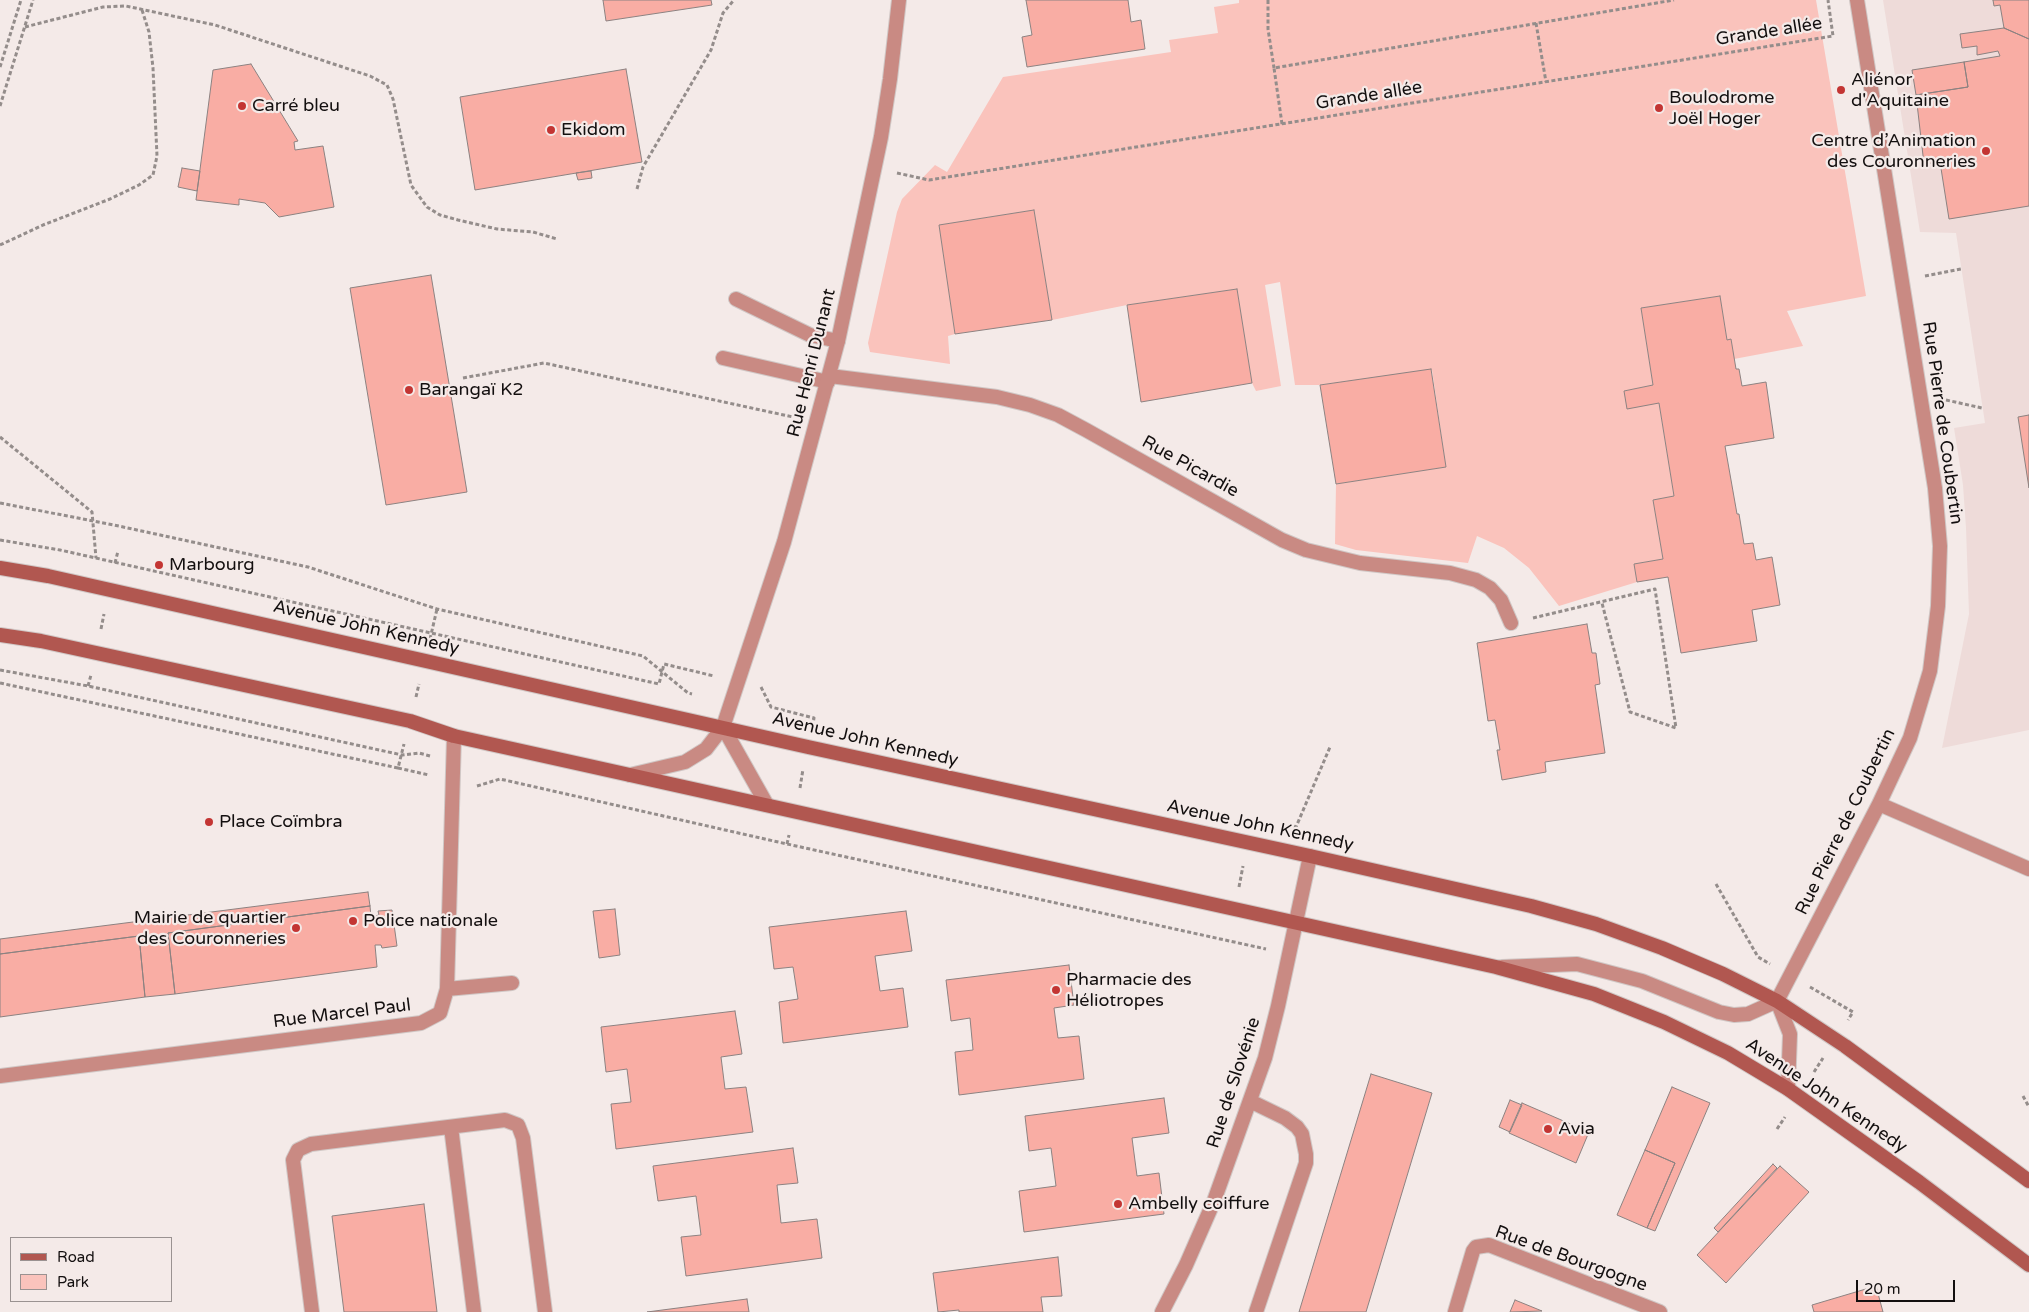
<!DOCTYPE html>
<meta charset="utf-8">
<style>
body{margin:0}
#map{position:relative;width:2029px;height:1312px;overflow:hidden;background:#f4eae8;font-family:"Varela Round",sans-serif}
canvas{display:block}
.legend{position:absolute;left:10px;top:1237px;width:162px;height:65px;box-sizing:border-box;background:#f4eae8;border:1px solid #9a9291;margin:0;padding:6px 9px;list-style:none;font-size:15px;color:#130f0f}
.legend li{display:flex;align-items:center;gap:10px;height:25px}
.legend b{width:25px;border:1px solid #9a9291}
.scale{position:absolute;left:1856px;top:1280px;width:99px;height:22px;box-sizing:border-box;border:2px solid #130f0f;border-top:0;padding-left:6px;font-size:15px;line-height:18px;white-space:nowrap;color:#130f0f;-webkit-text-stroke:4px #f4eae8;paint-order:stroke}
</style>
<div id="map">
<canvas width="2029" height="1312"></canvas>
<ul class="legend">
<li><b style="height:6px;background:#b15750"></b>Road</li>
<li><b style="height:14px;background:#fac3bc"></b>Park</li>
</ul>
<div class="scale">20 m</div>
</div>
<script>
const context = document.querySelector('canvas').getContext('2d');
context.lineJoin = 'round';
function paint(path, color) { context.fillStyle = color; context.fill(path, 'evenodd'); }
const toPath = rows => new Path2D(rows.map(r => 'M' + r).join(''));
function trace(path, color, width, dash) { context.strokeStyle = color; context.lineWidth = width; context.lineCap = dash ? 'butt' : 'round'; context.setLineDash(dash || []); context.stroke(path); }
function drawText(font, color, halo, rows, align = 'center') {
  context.font = font + ' "Varela Round",sans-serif'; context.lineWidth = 4.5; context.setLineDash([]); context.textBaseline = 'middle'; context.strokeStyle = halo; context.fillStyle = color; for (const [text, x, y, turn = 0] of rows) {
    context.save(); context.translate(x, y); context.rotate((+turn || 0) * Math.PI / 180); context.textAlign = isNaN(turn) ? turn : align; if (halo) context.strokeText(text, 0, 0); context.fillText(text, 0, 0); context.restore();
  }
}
paint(toPath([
 [1883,0,2029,0,2029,730,1942,748,1969,614,1966,528,1963,485,1954,428,1985,423,1956,233,1920,232]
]), '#eedbd9');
paint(toPath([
 [1239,0,1816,0,1866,296,1787,311,1803,346,1734,359,1731,339,1727,340,1720,296,1641,308,1653,385,1624,391,1659,403,1674,496,1653,500,1663,559,1634,564,1637,582,1559,606,1529,568,1504,548,1477,536,1468,563,1356,550,1335,544,1336,484,1446,467,1432,370,1320,385,1295,385,1280,282,1265,285,1281,386,1256,391,1252,383,1237,289,1127,305,1052,320,1034,210,939,225,955,334,948,336,950,364,870,352,868,343,897,212,902,199,935,165,947,172,1003,77,1171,52,1169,40,1218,33,1214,7,1239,3]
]), '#fac3bc');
const building = toPath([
 [603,0,711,0,712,5,606,21,603,0],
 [1026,0,1128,0,1131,22,1141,20,1145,49,1027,67,1022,37,1032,35,1026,0],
 [1993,0,2029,0,2029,39,2004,28,2000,5,1994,6,1993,0],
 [2004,28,2029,39,2029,206,1949,219,1940,162,1924,164,1916,95,1968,87,1964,62,2000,56,1998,51,1977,55,1977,46,1962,48,1960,34,2004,28],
 [1964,62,1968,87,1916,95,1912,70,1964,62],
 [251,64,298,141,294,142,295,150,323,146,334,207,279,217,265,203,239,199,239,205,196,200,213,70,251,64],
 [626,69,642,162,475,190,460,97,626,69],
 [182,168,200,171,197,191,178,187,182,168],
 [591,171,592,178,578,180,576,173,591,171],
 [1034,210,1052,320,955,334,939,225,1034,210],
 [431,275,467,492,386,505,350,288,431,275],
 [1237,289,1252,383,1141,402,1127,305,1237,289],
 [1720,296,1727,340,1731,339,1736,369,1739,369,1742,386,1766,382,1774,438,1725,446,1737,514,1739,514,1744,544,1753,543,1756,560,1772,557,1780,605,1752,610,1757,641,1681,653,1668,577,1637,582,1634,564,1663,559,1653,500,1674,496,1659,403,1627,409,1624,391,1653,385,1641,308,1720,296],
 [1431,369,1446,467,1336,484,1320,385,1431,369],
 [2029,415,2029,488,2018,417,2029,415],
 [1587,624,1592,653,1596,653,1600,684,1595,685,1605,753,1545,762,1546,772,1502,780,1497,750,1500,750,1495,720,1488,721,1477,643,1587,624],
 [368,892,370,906,168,933,175,994,145,997,139,936,0,954,0,939,368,892],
 [370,906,371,917,379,915,378,911,392,910,397,946,382,948,381,945,375,945,377,967,175,994,168,933,370,906],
 [615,909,620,955,599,958,593,911,615,909],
 [906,911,912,951,875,956,880,991,903,988,908,1027,783,1043,779,1002,798,999,793,967,774,969,769,927,906,911],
 [139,936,145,997,0,1017,0,954,139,936],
 [1069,965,1074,1005,1054,1008,1058,1038,1079,1036,1084,1079,959,1095,955,1052,973,1050,970,1018,951,1021,946,980,1069,965],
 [735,1011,742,1054,721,1057,725,1089,746,1087,753,1132,616,1149,611,1104,631,1102,627,1069,606,1072,601,1027,735,1011],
 [1371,1074,1432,1093,1366,1312,1299,1312,1371,1074],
 [1672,1087,1710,1103,1655,1231,1647,1228,1675,1163,1645,1150,1672,1087],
 [1164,1098,1169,1133,1132,1138,1137,1176,1159,1173,1164,1214,1024,1232,1019,1191,1056,1186,1051,1148,1029,1151,1025,1116,1164,1098],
 [1510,1100,1522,1105,1510,1132,1499,1127,1510,1100],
 [1522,1103,1589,1132,1576,1163,1509,1133,1522,1103],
 [793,1148,798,1183,777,1185,781,1223,817,1219,822,1258,686,1276,681,1237,701,1235,696,1196,658,1201,653,1166,793,1148],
 [1645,1150,1675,1163,1647,1228,1617,1215,1645,1150],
 [1773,1164,1777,1168,1718,1232,1714,1228,1773,1164],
 [1780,1166,1809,1192,1726,1283,1697,1255,1780,1166],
 [424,1204,437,1312,344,1312,332,1216,424,1204],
 [1058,1257,1062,1296,1041,1297,1043,1312,959,1312,959,1310,938,1312,933,1273,1058,1257],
 [1876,1286,1883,1312,1814,1312,1812,1305,1876,1286],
 [747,1299,749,1312,647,1312,747,1299],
 [1515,1300,1542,1311,1510,1312,1515,1300]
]);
paint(building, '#f9ada4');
trace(building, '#8c8281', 1);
const service = toPath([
 [736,299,810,335,838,341],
 [723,358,828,382],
 [451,1127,474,1312],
 [312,1312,293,1160,298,1150,311,1144,505,1120,518,1125,523,1138,545,1312]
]);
const minor = toPath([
 [830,376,997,397,1030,405,1058,415,1086,430,1282,540,1306,550,1360,563,1450,573,1476,580,1490,588,1501,600,1511,623],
 [723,727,767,805],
 [630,775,685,762,706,749,723,727,784,542,838,341,881,137,890,79,899,0],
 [1879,804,2029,869],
 [1502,967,1577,964,1642,981,1719,1012,1734,1015,1748,1014,1777,1001],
 [447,989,512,983],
 [0,1076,421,1023,440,1013,447,989,454,736],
 [1788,1089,1790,1034,1777,1001,1879,804,1910,738,1930,671,1938,606,1940,546,1935,488,1857,0],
 [1250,1101,1285,1118,1297,1127,1302,1134,1306,1154,1306,1163,1256,1312],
 [1162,1312,1186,1265,1214,1201,1265,1058,1278,1006,1310,856],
 [1455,1312,1473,1251,1476,1247,1489,1245,1660,1312]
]);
const secondary = toPath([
 [0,568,48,576,808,747,1310,856,1531,906,1596,924,1662,948,1723,974,1777,1001,1845,1046,2029,1181],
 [0,635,41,641,410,721,454,736,1496,967,1594,994,1664,1022,1728,1053,1788,1089,1919,1182,2029,1265]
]);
trace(service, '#d0c7c5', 16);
trace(minor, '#d0c7c5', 16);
trace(secondary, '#d0c7c5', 16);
trace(toPath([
 [1268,0,1268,29,1274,68],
 [1536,23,1546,82],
 [25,27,103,7,126,6,215,25,370,76,387,85,393,99,411,185,427,207,440,215,458,220,497,229,533,232,557,239],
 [0,67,21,0],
 [0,106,33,0],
 [1282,124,1274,68,1674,0],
 [897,173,929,180,1833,36,1828,0],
 [637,189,643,167,711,50,723,13,734,0],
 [0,245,43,225,110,199,139,185,153,175,157,156,153,68,149,32,142,10],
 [1925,276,1961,269],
 [463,378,544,363,793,417],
 [1946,400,1982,408],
 [0,437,92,512,96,558],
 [0,503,114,525,308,567,437,609,643,656,688,693,692,694],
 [0,540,60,550,659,684,664,664,714,676],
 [115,563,118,551],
 [1533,618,1655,589,1676,728,1630,712,1602,603],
 [101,629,104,614],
 [430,639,437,609],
 [0,670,88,686,402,755,419,753,430,756],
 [0,683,398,768,404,744],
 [88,686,91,675],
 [761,687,771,707,814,718,813,724],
 [416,697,419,684],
 [398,768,429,775],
 [477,786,500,779,787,844,1266,949],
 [800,788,803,769],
 [1294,826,1296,827,1330,747],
 [787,844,789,835],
 [1716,884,1758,957,1770,964],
 [1239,887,1243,866],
 [1810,987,1853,1012,1848,1020],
 [1814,1072,1823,1058],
 [2023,1096,2029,1107],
 [1777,1129,1785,1117]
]), '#948d8b', 3, [4, 2.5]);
trace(service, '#c98a83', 14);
trace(minor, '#c98a83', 14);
trace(secondary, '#b15750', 14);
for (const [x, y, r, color] of [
 [1841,90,5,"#c33533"],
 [242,106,5,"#c33533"],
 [1659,108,5,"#c33533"],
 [551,130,5,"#c33533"],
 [1986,151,5,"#c33533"],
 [409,390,5,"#c33533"],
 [159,565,5,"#c33533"],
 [209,822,5,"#c33533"],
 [353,921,5,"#c33533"],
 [296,928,5,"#c33533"],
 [1056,990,5,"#c33533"],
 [1548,1129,5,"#c33533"],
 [1118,1204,5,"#c33533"]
]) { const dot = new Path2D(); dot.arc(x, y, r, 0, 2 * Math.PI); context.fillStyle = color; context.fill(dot); trace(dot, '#f4eae8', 2); }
drawText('18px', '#130f0f', '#f4eae8', [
 ["Grande allée",1769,32,-9],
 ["Grande allée",1369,96,-9],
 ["Rue Henri Dunant",812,363,-76],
 ["Rue Pierre de Coubertin",1942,423,82],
 ["Rue Picardie",1190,467,29],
 ["Avenue John Kennedy",366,628,13],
 ["Avenue John Kennedy",865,740,13],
 ["Rue Pierre de Coubertin",1846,822,-64],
 ["Avenue John Kennedy",1260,826,12],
 ["Rue Marcel Paul",342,1014,-7],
 ["Rue de Slovénie",1234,1083,-72],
 ["Avenue John Kennedy",1826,1096,34],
 ["Rue de Bourgogne",1571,1259,20]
]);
drawText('18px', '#130f0f', '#f4eae8', [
 ["Aliénor",1851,80],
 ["d'Aquitaine",1851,101],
 ["Boulodrome",1669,98],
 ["Joël Hoger",1669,119],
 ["Carré bleu",252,106],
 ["Ekidom",561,130],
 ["Centre d’Animation",1976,141,"right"],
 ["des Couronneries",1976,162,"right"],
 ["Barangaï K2",419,390],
 ["Marbourg",169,565],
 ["Place Coïmbra",219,822],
 ["Mairie de quartier",286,918,"right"],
 ["des Couronneries",286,939,"right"],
 ["Police nationale",363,921],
 ["Pharmacie des",1066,980],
 ["Héliotropes",1066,1001],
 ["Avia",1558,1129],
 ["Ambelly coiffure",1128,1204]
], 'left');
</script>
